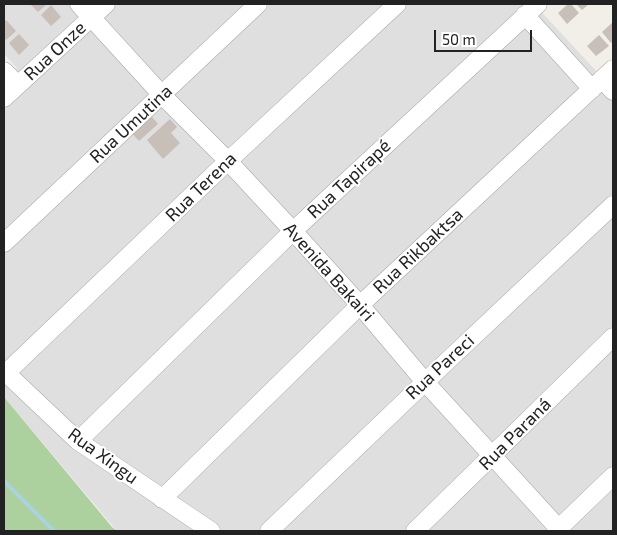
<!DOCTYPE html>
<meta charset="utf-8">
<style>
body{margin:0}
#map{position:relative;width:617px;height:535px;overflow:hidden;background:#f2efe9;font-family:"Exo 2",sans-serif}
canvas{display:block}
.frame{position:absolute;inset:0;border:5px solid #222;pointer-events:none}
.scale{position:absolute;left:434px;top:30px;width:98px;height:22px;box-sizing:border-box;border:2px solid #222;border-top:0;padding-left:6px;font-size:15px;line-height:18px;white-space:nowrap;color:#222;-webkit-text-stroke:4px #fff;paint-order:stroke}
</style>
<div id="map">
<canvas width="617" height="535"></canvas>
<div class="frame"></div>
<div class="scale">50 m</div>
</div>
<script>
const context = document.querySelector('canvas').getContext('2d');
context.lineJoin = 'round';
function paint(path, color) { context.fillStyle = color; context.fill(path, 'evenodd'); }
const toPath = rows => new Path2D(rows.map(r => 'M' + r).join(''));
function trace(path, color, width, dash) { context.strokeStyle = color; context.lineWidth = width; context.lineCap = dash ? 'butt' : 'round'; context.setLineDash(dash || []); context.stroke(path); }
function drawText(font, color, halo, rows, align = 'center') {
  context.font = font + ' "Exo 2",sans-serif'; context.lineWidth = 4; context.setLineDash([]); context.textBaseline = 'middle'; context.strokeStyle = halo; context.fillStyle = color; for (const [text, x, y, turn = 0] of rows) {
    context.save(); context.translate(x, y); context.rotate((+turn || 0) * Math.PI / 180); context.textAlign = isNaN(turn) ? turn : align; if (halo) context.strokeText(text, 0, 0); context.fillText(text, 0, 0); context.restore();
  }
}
paint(toPath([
 [4,4,70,4,78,11,86,4,534,4,613,89,613,531,117,531,4,397,4,81,17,68,4,54]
]), '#e0dfdf');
paint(toPath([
 [4,397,112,527,117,531,4,531]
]), '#add19e');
trace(toPath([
 [4,481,54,531]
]), '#aad3df', 4);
paint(toPath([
 [30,4,47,4,38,12],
 [568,4,571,4,579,13,567,24,558,13],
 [576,4,589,4,582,10],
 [51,5,61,17,51,26,41,15],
 [6,20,16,31,6,40,4,38,4,22],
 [613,22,613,41,611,43,602,32],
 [19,34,29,45,19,55,9,43],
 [599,35,609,46,596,56,587,46],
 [149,113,158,124,139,141,129,130],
 [170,119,177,127,171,133,180,143,163,159,147,140]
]), '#c7bfb8');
const minor = toPath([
 [79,4,162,95,228,161,293,231,360,305,425,382,561,531],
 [525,15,592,89],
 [4,71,18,85],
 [602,79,613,91],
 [4,98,106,4],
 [4,243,258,4],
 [4,371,78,441,211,531],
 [6,373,228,161,397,4],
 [78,441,293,231,538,4],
 [162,499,360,305,613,69],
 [269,531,425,382,613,205],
 [415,531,613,337],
 [556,531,613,476]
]);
trace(minor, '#a9a9a9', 19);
trace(minor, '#fff', 18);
drawText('18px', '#222', '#fff', [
 ["Rua Onze",55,51,-43],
 ["Rua Umutina",131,124,-43],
 ["Rua Tapirapé",349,179,-43],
 ["Rua Terena",201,187,-44],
 ["Rua Rikbaktsa",418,251,-43],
 ["Avenida Bakairi",329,272,48],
 ["Rua Pareci",440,367,-43],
 ["Rua Paraná",515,434,-45],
 ["Rua Xingu",103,456,36]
]);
</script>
